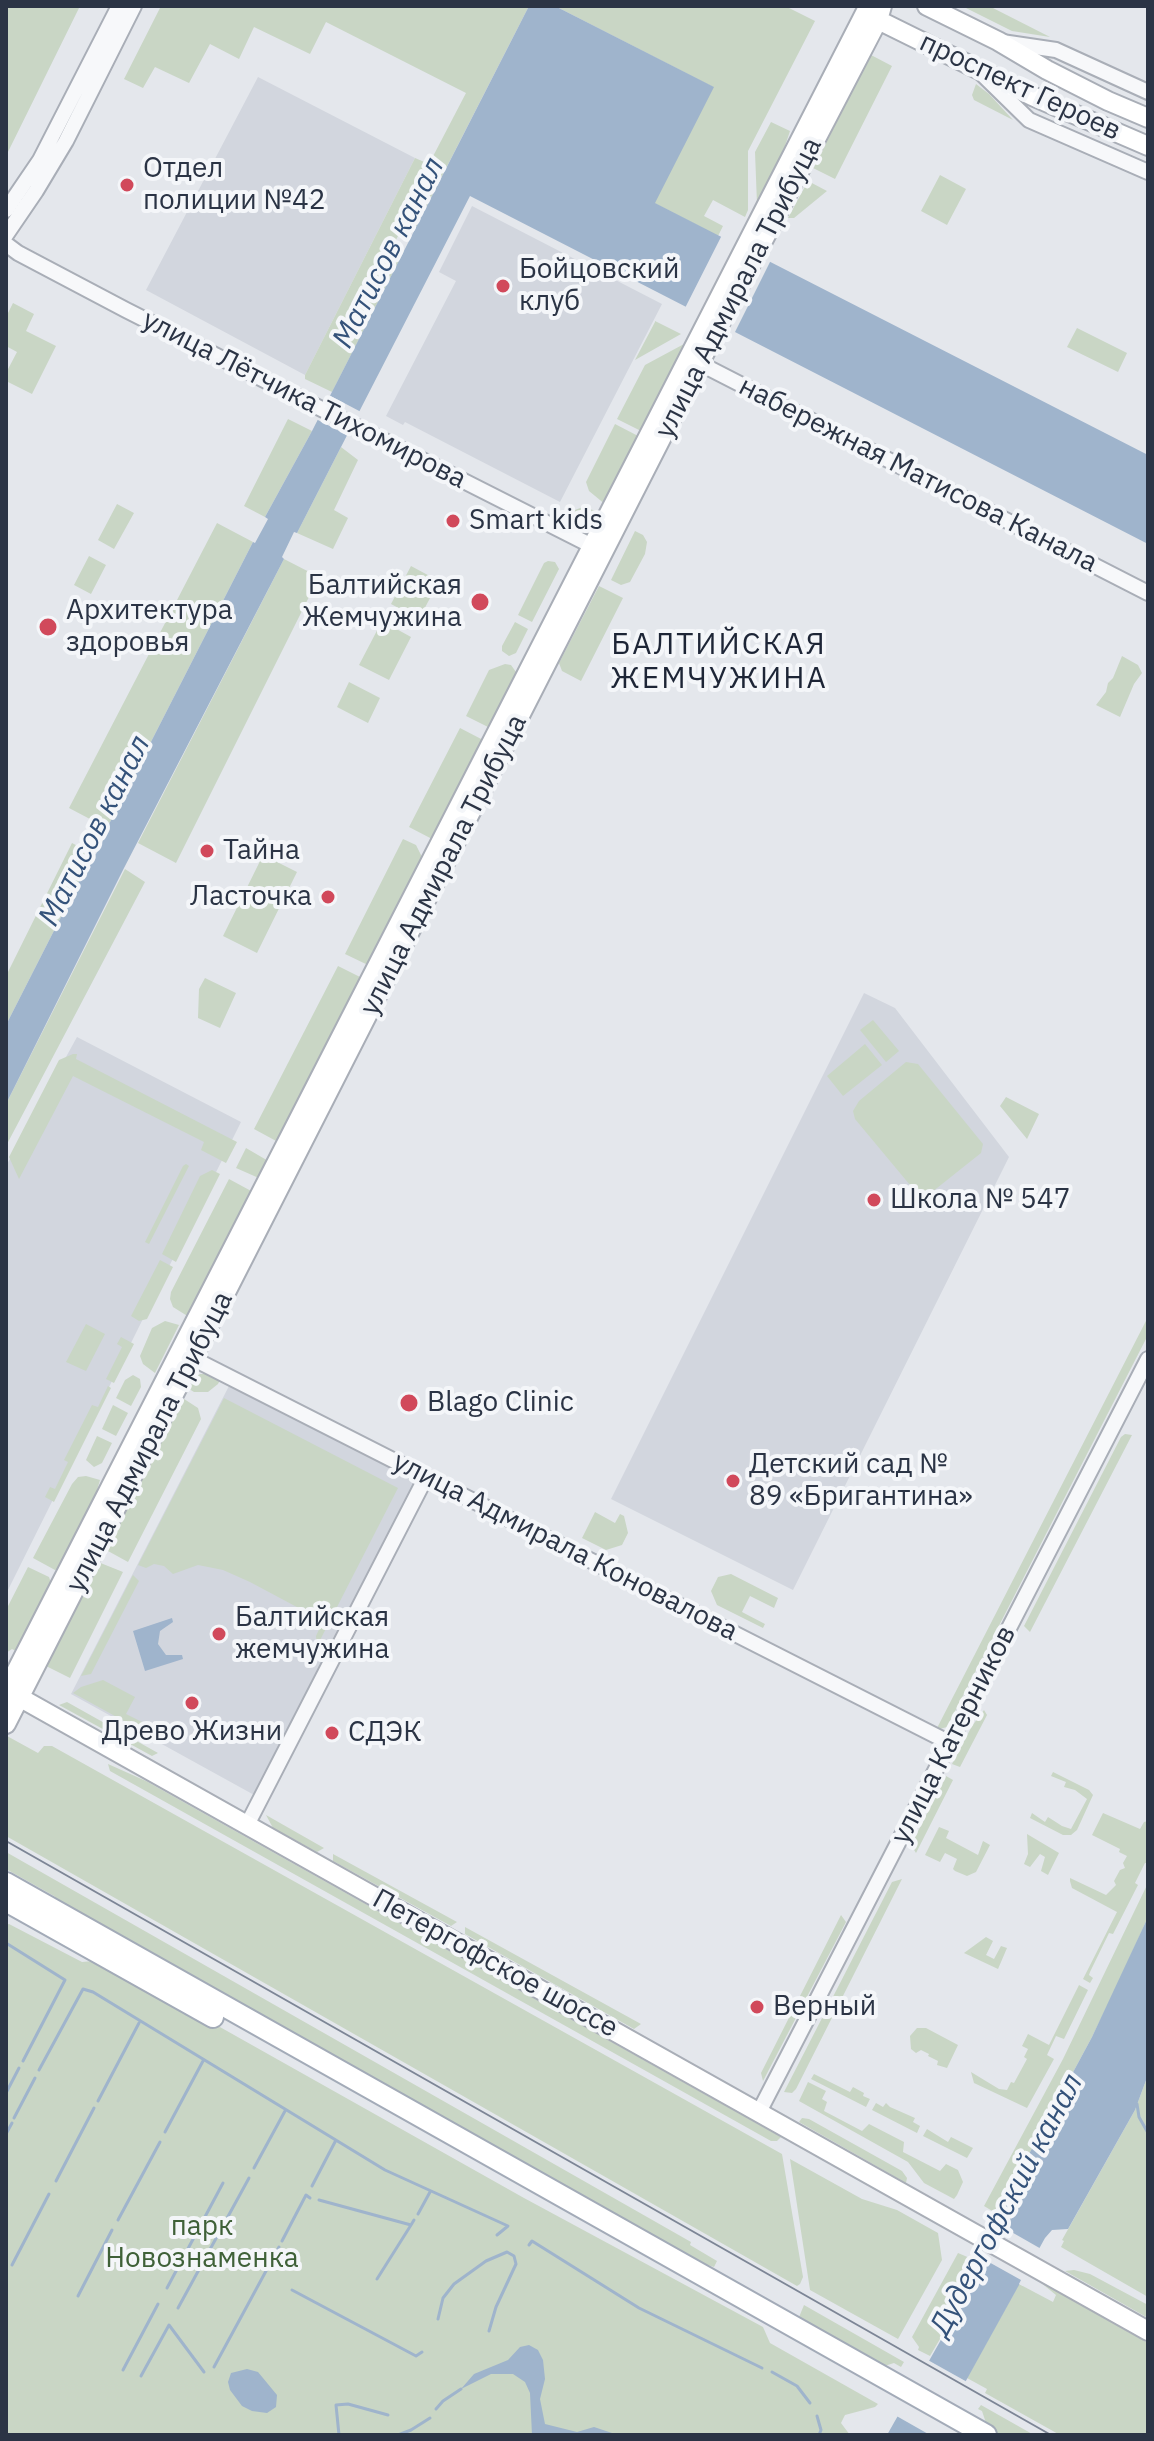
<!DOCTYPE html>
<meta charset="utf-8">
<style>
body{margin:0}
#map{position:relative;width:1154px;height:2441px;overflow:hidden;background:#e4e7ec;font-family:"IBM Plex Sans",sans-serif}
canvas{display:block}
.frame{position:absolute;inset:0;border:8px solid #2b3445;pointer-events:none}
</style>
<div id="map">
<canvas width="1154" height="2441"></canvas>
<div class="frame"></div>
</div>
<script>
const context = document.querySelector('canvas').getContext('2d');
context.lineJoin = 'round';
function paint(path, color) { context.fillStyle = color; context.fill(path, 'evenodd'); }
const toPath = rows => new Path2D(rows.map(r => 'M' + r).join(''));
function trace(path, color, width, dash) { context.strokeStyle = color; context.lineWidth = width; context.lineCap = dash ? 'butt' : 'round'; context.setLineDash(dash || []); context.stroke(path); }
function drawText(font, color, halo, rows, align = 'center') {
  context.font = font + ' "IBM Plex Sans",sans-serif'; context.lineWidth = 8; context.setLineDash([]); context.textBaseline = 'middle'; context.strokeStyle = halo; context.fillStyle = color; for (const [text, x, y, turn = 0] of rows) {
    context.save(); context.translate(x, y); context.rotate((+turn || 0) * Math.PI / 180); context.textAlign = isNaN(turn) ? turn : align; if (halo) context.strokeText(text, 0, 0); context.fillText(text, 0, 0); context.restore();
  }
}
paint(toPath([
 [258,77,415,158,305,375,146,290],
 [472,206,662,304,560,502,405,422,403,425,386,416,456,281,439,272],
 [864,993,895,1008,1009,1157,793,1590,611,1499],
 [77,1037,241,1122,6,1594,6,1166],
 [229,1386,418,1481,256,1796,71,1694]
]), '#d2d6de');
paint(toPath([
 [6,6,80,6,6,156],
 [161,6,529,6,416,227,406,222,393,245,404,251,332,392,305,379,305,375,415,158,429,164,466,93,326,22,310,54,254,27,239,59,210,44,189,83,155,67,143,88,124,79],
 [555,6,785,6,815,21,748,151,748,210,745,217,713,200,704,216,723,226,718,236,654,203,713,87],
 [962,6,989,6,1050,37,1012,31],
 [871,55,892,66,835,179,813,168],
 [976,84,989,94,1013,120,974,100,972,95],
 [771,122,790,131,780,161,757,204,755,152],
 [940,175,966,189,947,225,921,211],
 [808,181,827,191,794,218,788,218],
 [13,303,34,314,26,331,56,346,32,394,6,381,6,373,17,352,6,346,6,317],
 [655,321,681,334,635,360,655,322],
 [1077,328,1127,353,1118,372,1067,347],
 [684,344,687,344,643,432,617,419,645,365],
 [288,419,312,431,265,517,244,506],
 [615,424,640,437,606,505,589,491,586,482],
 [341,447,358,460,334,510,348,518,333,549,297,533],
 [117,504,134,513,114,549,98,540],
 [583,507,603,513,593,526,580,528,565,521,572,511],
 [217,523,253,542,107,828,69,808],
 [635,531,643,535,647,542,645,554,630,582,621,585,611,580],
 [89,556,106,565,91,594,74,585],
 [284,559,319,577,176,863,138,843],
 [548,561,555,562,559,569,532,622,518,615,544,563],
 [411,566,439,581,419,619,391,604],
 [599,586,623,598,581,681,562,671,559,663],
 [382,621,411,637,389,680,359,665],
 [515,622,528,629,516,653,509,656,502,651,502,646],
 [1122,656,1138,665,1142,673,1134,684,1120,717,1096,705,1106,692,1108,683,1113,678],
 [505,664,511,665,516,672,512,690,492,729,466,716,489,670],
 [349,682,380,698,368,723,337,707],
 [460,728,485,741,434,840,409,827],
 [403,839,416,845,422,857,370,966,345,954],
 [72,843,93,854,6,1025,6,976],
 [263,855,297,872,257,953,223,936],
 [125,869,145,882,6,1146,6,1104],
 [338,966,364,979,278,1142,254,1129],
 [205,978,236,993,220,1028,198,1018,199,989],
 [873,1020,899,1051,886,1062,860,1030],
 [865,1044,882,1065,843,1096,827,1076],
 [73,1054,77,1054,76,1059,237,1142,226,1163,201,1150,204,1142,73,1076,19,1179,9,1157,59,1060],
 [906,1062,918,1064,983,1144,981,1153,932,1192,924,1195,915,1191,855,1119,853,1111,859,1101],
 [1006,1097,1039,1114,1027,1139,1000,1106],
 [246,1148,270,1162,261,1179,236,1168],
 [186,1164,189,1166,149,1244,145,1242,183,1166],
 [212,1170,220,1174,176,1262,162,1254,200,1176],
 [229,1179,253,1192,189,1317,173,1307,170,1299,171,1292],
 [160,1260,173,1267,147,1319,139,1321,131,1316],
 [1148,1317,1148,1335,947,1727,936,1730],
 [165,1321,179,1325,155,1373,143,1364,140,1356,152,1328],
 [86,1324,105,1334,86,1371,66,1362],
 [121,1337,134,1344,114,1383,106,1379,122,1347,117,1344],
 [200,1374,206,1374,221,1378,218,1384,208,1392,194,1392,186,1387,188,1382],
 [133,1375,140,1379,141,1387,131,1406,116,1398,125,1380],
 [108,1386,111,1388,54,1502,45,1497,50,1487,55,1489,68,1462,64,1460,92,1405,98,1407],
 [181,1397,198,1408,201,1419,128,1562,108,1551,106,1544],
 [224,1398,398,1488,317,1646,316,1636,323,1621,250,1582,223,1570,198,1565,173,1574,164,1566,154,1564,146,1568,138,1565],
 [113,1405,128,1413,116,1436,102,1429],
 [1125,1434,1132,1435,1030,1632,1024,1626,1121,1437],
 [97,1436,112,1443,102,1463,94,1467,86,1460],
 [86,1476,100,1480,91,1511,59,1569,55,1570,33,1558,72,1484,78,1477],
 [595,1512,615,1523,620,1514,624,1516,628,1533,622,1545,606,1550,582,1538],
 [98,1562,123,1572,70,1678,44,1665],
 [28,1567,49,1577,52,1586,18,1652,12,1649,6,1653,6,1610],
 [731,1574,778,1598,774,1608,750,1596,742,1612,765,1624,763,1628,717,1605,711,1591,718,1577],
 [133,1575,139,1581,91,1674,81,1676],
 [103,1680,135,1697,126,1714,158,1730,155,1738,73,1693,81,1687],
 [67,1702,158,1753,152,1756,59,1705],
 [984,1710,987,1715,960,1767,952,1764,972,1726],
 [7,1736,38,1753,44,1746,52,1746,782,2154,803,2277,800,2284,797,2286,6,1836],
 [108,1764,146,1781,781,2137,777,2141,771,2141,110,1771],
 [1053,1772,1089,1790,1093,1795,1077,1830,1071,1835,1063,1835,1030,1818,1032,1813,1045,1822,1048,1817,1062,1826,1071,1829,1087,1799,1075,1790,1064,1787,1066,1782,1051,1776],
 [946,1776,953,1780,916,1853,911,1845],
 [1103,1813,1140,1829,1144,1822,1148,1821,1148,1863,1145,1863,1135,1883,1138,1885,1113,1934,1109,1933,1090,1972,1089,1975,1093,1978,1090,1983,1083,1979,1117,1912,1072,1888,1070,1881,1070,1878,1106,1895,1116,1885,1114,1881,1120,1870,1125,1868,1123,1863,1127,1856,1119,1852,1120,1849,1092,1835],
 [266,1815,324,1848,317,1852,273,1828],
 [939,1827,949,1831,946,1838,978,1855,983,1841,990,1845,976,1872,967,1876,955,1871,953,1869,957,1859,945,1853,940,1862,925,1855],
 [1027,1834,1059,1853,1048,1875,1041,1871,1045,1857,1040,1854,1030,1867,1024,1864,1028,1854],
 [6,1852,691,2242,690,2245,717,2261,714,2267,682,2257,90,1925,54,1896,6,1869],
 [333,1854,457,1922,451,1926,333,1861],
 [902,1879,796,2089,792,2093,784,2092,892,1882],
 [1148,1883,1148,1917,1115,1990,1092,2037,1001,2206,994,2212,984,2206,1063,2059],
 [841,1915,846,1922,763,2081,761,2073],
 [9,1924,82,1962,93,1961,179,2004,524,2198,763,2327,770,2343,878,2404,875,2407,845,2415,841,2423,850,2435,6,2435,6,1925],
 [465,1927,641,2024,634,2029,465,1934],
 [986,1937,993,1941,986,1955,994,1959,1001,1946,1007,1948,998,1969,964,1953],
 [1079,1985,1088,1990,1064,2039,1056,2036,1047,2055,1054,2059,1027,2108,974,2083,971,2072,999,2089,1007,2090,1011,2082,1014,2083,1027,2059,1024,2057,1028,2049,1022,2046,1028,2034,1049,2045],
 [917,2028,926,2028,958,2045,947,2068,937,2065,938,2061,928,2056,929,2054,921,2050,916,2053,911,2049,910,2036],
 [814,2074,850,2092,853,2087,864,2093,863,2096,870,2099,866,2107,811,2079],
 [1148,2075,1148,2297,1061,2247,1064,2241,1062,2240,1135,2110],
 [808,2082,826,2091,822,2099,827,2102,824,2111,862,2131,869,2124,904,2142,903,2152,940,2171,946,2164,958,2170,963,2182,957,2195,954,2199,924,2183,908,2162,799,2101],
 [876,2103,883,2107,886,2103,890,2107,915,2118,913,2122,920,2126,917,2133,872,2110],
 [802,2118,809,2119,902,2171,907,2178,906,2183,799,2122],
 [927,2129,948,2142,951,2137,973,2148,967,2158,923,2136],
 [790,2159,862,2199,897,2210,938,2233,942,2260,898,2339,810,2290],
 [958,2253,984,2264,930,2356,918,2350,919,2347,912,2337],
 [1074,2270,1090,2274,1148,2305,1148,2318,1065,2271],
 [1040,2282,1148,2343,1148,2435,1060,2435,985,2393,987,2389,967,2378,1019,2284,1053,2302,1056,2295],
 [804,2305,904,2362,901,2367,894,2363,878,2368,797,2322],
 [981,2405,1034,2435,998,2435,988,2429,982,2411,978,2409]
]), '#c9d6c5');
paint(toPath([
 [529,6,555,6,714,87,655,203,1148,455,1148,544,470,196,341,447,297,533,294,532,282,557,284,559,124,868,6,1104,6,1025,93,854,96,854,109,829,107,828,253,542,255,543,268,519,265,517,312,431],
 [172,1618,173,1622,160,1631,158,1644,166,1655,182,1655,183,1659,145,1671,133,1631],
 [1148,1917,1148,2075,1135,2110,1068,2229,1052,2230,1045,2238,936,2435,887,2435,1010,2218,1010,2212,1001,2206,1092,2037],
 [529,2345,538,2350,543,2360,545,2379,540,2399,545,2424,577,2432,594,2427,618,2435,532,2435,530,2393,525,2382,513,2374,491,2374,461,2389,474,2374,508,2360,520,2347],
 [247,2369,258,2372,277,2395,276,2407,267,2413,252,2411,242,2406,230,2390,228,2382,231,2373]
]), '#9fb4cc');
paint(toPath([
 [723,233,772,258,733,336,683,312],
 [327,394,363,413,351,437,314,418],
 [1001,2226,1043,2250,1023,2286,1019,2284,1021,2280,987,2261,984,2264,981,2262],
 [926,2359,969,2383,940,2435,930,2435,893,2414]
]), '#e4e7ec');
trace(toPath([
 [6,1943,65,1980,23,2061],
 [39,2070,83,1989,93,1992,385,2170,508,2226,497,2235],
 [6,2093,19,2068],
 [98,2101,139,2023],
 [1137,2104,1139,2117,1148,2133],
 [14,2118,35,2078],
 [165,2132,203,2061],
 [6,2134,12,2123],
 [254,2168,285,2111],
 [56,2181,94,2108],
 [312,2186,336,2140],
 [319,2200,411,2225,414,2220],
 [418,2214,430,2192],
 [118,2220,160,2142],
 [282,2241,306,2195,310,2198],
 [529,2245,532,2241,639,2308,762,2368],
 [12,2265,49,2194],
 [377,2279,411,2225],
 [167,2288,223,2183],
 [292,2290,416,2356,422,2352],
 [78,2296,112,2230],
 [178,2308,249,2178],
 [438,2319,443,2298,454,2284,486,2261,507,2252,514,2256,516,2264,496,2307,489,2331],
 [214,2367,279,2247],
 [123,2370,158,2304],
 [772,2372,797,2386,810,2403],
 [141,2376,169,2325,204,2372],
 [436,2409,443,2401,461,2389],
 [817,2416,821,2430,819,2435],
 [339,2435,336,2405,348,2404,388,2415],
 [398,2435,411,2430,430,2418]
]), '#9fb4cc', 3);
const street = toPath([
 [1002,42,1056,50,1148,92],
 [982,74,1029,120,1148,172],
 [6,210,40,160,119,6],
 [6,235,36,191,66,141,134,6],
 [6,244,18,253,126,310,600,550],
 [693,360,1148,593],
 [184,1354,950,1743],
 [247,1825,426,1477],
 [759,2112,1148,1359]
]);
const secondary = toPath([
 [927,6,998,41,1047,70,1108,101,1148,118],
 [868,15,1032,96,1148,146],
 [6,1691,865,13,871,6],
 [10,1692,1148,2331],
 [6,1724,715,333,878,20,882,6]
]);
const primary = toPath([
 [6,1883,986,2435],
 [6,1901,213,2017]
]);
trace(street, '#a9aeb7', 18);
trace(secondary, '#a9aeb7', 22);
trace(primary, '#a3abb8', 24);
trace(street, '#f7f8fa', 14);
trace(secondary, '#fff', 18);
trace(primary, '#fff', 20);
trace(toPath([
 [6,1841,1051,2435]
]), '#7d8696', 2);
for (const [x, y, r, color] of [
 [127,185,8,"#d1495b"],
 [503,286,8,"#d1495b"],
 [453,521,8,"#d1495b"],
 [480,602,10,"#d1495b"],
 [48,627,10,"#d1495b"],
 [207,851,8,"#d1495b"],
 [328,897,8,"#d1495b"],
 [874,1200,8,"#d1495b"],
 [409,1403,10,"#d1495b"],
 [733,1481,8,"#d1495b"],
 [219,1634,8,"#d1495b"],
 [192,1703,8,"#d1495b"],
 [332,1733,8,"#d1495b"],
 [757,2007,8,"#d1495b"]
]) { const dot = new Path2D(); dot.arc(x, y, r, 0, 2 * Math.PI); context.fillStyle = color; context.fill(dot); trace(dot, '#f4f6f9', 3); }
drawText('28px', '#2b3445', '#f4f6f9', [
 ["проспект Героев",1020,87,25],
 ["улица Адмирала Трибуца",739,288,-63],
 ["улица Лётчика Тихомирова",304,400,27],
 ["набережная Матисова Канала",918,475,27],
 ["улица Адмирала Трибуца",444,865,-63],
 ["улица Адмирала Трибуца",150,1442,-63],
 ["улица Адмирала Коновалова",565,1547,27],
 ["улица Катерников",954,1735,-63],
 ["Петергофское шоссе",495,1964,29]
]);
drawText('28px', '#2b3445', '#f4f6f9', [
 ["Отдел",143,169],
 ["полиции №42",143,201],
 ["Бойцовский",519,270],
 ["клуб",519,302],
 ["Smart kids",469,521],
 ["Балтийская",462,586,"right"],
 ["Жемчужина",462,618,"right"],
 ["Архитектура",66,611],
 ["здоровья",66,643],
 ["Тайна",223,851],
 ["Ласточка",312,897,"right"],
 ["Школа № 547",890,1200],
 ["Blago Clinic",427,1403],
 ["Детский сад №",749,1465],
 ["89 «Бригантина»",749,1497],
 ["Балтийская",235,1618],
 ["жемчужина",235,1650],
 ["Древо Жизни",192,1732,"center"],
 ["СДЭК",348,1733],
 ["Верный",773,2007]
], 'left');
drawText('28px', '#3f6138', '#f4f6f9', [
 ["парк",202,2227],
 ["Новознаменка",202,2259]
]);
drawText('italic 30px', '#34527a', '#f4f6f9', [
 ["Матисов канал",389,253,-63],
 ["Матисов канал",95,831,-63],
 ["Дудергофский канал",1007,2205,-62]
]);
context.letterSpacing = '2px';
drawText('30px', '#1d2536', '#f4f6f9', [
 ["БАЛТИЙСКАЯ",719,645],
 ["ЖЕМЧУЖИНА",719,679]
]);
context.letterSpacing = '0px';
</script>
